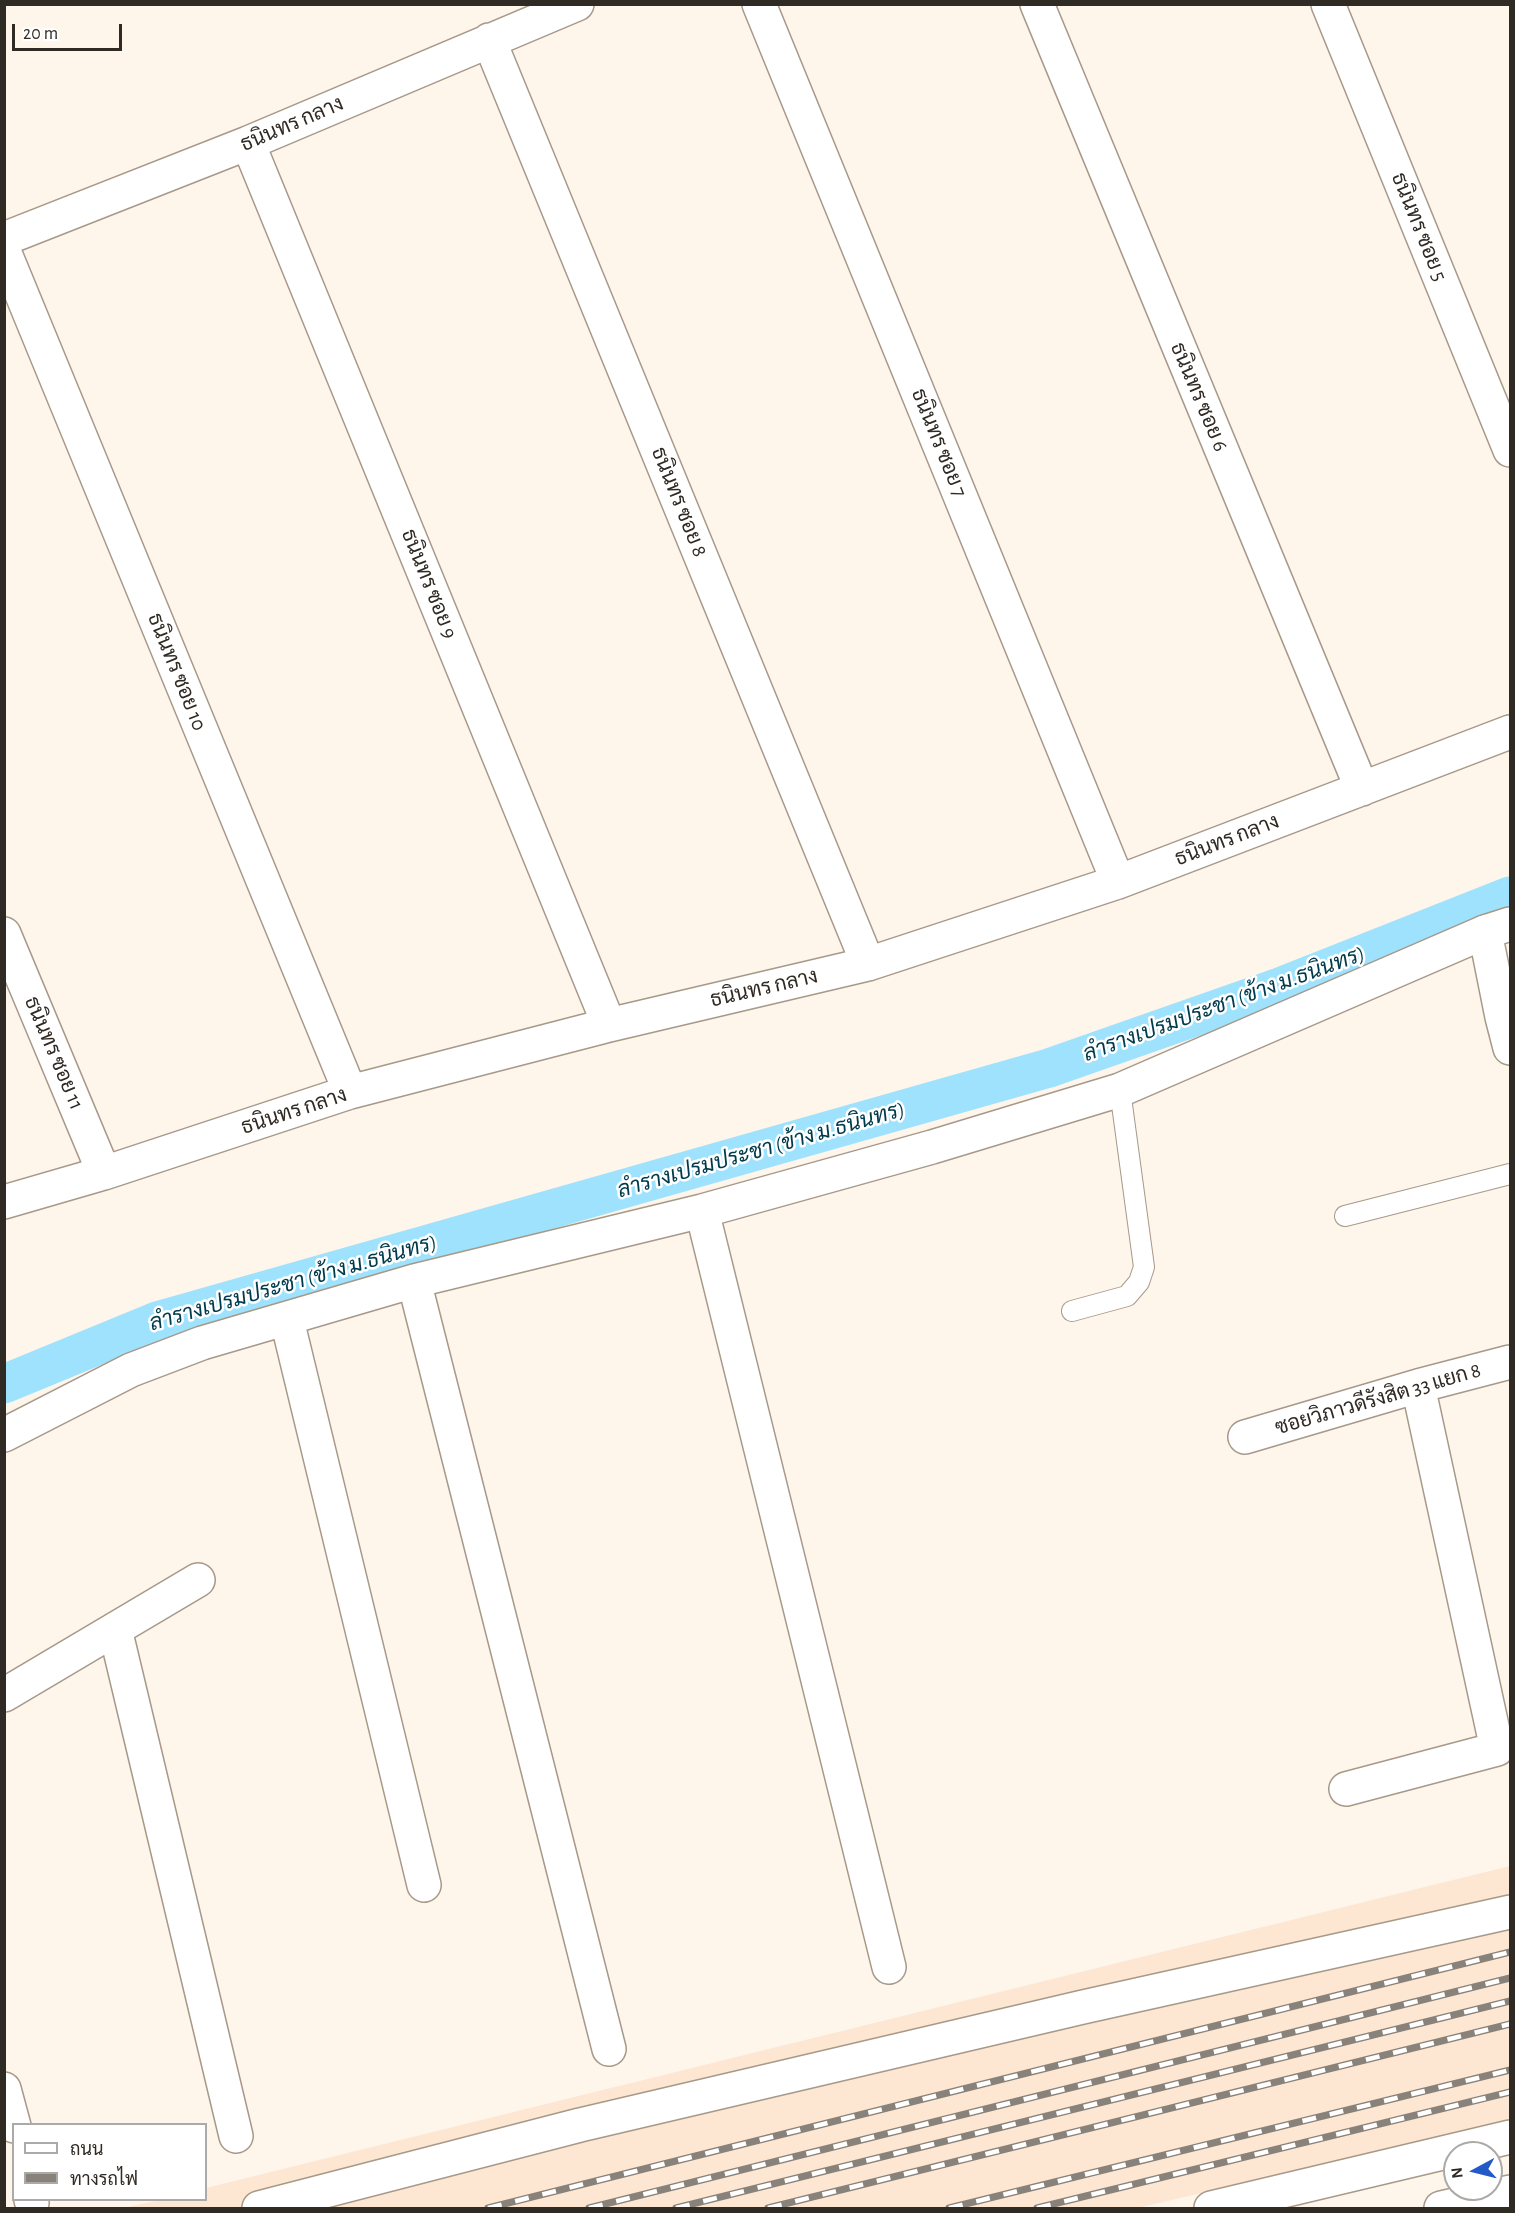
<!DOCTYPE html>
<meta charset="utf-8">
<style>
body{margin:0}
#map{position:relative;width:1515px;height:2213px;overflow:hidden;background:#fef5eb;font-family:"Alegreya Sans",Sarabun,sans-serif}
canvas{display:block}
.frame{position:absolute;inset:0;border:6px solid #302a24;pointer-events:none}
.legend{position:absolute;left:12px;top:2123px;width:195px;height:78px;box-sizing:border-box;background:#fff;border:2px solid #acaaa7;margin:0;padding:8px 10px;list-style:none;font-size:18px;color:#302a24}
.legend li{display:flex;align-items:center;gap:12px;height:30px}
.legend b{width:30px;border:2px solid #acaaa7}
.north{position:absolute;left:1443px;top:2141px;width:60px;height:60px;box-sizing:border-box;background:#fff;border:2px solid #acaaa7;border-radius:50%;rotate:263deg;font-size:16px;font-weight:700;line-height:24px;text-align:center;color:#302a24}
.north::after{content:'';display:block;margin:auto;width:21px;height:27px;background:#245ac7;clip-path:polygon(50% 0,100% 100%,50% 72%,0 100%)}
.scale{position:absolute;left:12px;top:24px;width:110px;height:27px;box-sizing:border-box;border:3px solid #302a24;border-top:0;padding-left:8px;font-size:18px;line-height:21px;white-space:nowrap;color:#302a24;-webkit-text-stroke:4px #fff;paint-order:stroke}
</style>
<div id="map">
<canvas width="1515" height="2213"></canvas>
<div class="frame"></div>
<ul class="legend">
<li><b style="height:8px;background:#fff"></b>ถนน</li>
<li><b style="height:8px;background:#89827a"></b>ทางรถไฟ</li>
</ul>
<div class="north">N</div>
<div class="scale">20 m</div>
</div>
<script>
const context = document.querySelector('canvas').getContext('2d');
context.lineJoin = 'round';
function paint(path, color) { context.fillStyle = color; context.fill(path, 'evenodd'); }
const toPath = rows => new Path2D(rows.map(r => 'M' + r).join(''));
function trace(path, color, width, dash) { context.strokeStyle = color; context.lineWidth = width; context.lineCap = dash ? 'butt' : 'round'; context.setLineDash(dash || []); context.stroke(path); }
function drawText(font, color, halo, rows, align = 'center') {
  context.font = font + ' "Alegreya Sans",Sarabun,sans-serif'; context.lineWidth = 5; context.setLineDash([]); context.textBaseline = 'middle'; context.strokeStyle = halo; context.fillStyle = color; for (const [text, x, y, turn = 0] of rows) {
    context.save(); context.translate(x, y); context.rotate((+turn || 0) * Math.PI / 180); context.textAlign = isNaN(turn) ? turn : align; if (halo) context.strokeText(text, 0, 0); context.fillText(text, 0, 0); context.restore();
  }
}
paint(toPath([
 [1510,1866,1510,2122,1137,2208,123,2208,160,2200,206,2200,206,2188]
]), '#fde7d2');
trace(toPath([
 [4,1384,157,1321,1049,1068,1280,987,1510,896]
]), '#9fe2fe', 39);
const lane = toPath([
 [1345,1216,1510,1174],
 [1072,1311,1127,1296,1139,1282,1144,1267,1120,1090]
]);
const street = toPath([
 [759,4,1118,882],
 [1037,4,1362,789],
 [1328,4,1510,450],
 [489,40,868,964],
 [248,143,609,1025],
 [4,239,248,143,577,4],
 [4,251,350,1092],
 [4,934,104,1173],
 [4,1202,104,1173,350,1092,609,1025,868,964,1118,882,1510,732],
 [702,1211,889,1967],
 [414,1281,609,2049],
 [287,1320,424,1885],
 [4,1435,131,1370,202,1343,414,1281,702,1211,932,1147,1120,1090,1485,932],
 [1245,1437,1418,1386,1510,1362],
 [115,1629,236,2136],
 [4,1695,198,1580],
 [1346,1789,1497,1749,1418,1386],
 [4,2089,14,2126],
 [31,2200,32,2203]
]);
const secondary = toPath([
 [1510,924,1485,932,1502,1017,1510,1048],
 [259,2208,580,2125,1083,2007,1510,1912],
 [1211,2208,1510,2137],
 [1441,2208,1510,2192]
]);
trace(lane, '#a7998a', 22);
trace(street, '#a7998a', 36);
trace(secondary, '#a7998a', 36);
trace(lane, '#fff', 20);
trace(street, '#fff', 33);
trace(secondary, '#fff', 33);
const rail = toPath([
 [488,2208,1510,1952],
 [589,2208,1510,1978],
 [676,2208,1510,2001],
 [768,2208,1510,2024],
 [949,2208,1510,2070],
 [1037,2208,1510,2092]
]);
trace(rail, '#89827a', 7);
trace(rail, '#fff', 4.5, [14]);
drawText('21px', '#302a24', '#fff', [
 ["ธนินทร กลาง",292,124,-23],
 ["ธนินทร ซอย 5",1419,227,68],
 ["ธนินทร ซอย 6",1199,397,67],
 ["ธนินทร ซอย 7",939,443,68],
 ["ธนินทร ซอย 8",679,502,68],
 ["ธนินทร ซอย 9",429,584,68],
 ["ธนินทร ซอย 10",177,672,68],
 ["ธนินทร กลาง",1227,840,-21],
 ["ธนินทร กลาง",764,988,-13],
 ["ธนินทร ซอย 11",54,1053,67],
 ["ธนินทร กลาง",294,1111,-18],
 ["ซอยวิภาวดีรังสิต 33 แยก 8",1378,1399,-16]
]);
drawText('italic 22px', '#003b4d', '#fff', [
 ["ลำรางเปรมประชา (ข้าง ม.ธนินทร)",1224,1004,-20],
 ["ลำรางเปรมประชา (ข้าง ม.ธนินทร)",761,1150,-16],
 ["ลำรางเปรมประชา (ข้าง ม.ธนินทร)",293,1283,-16]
]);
</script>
